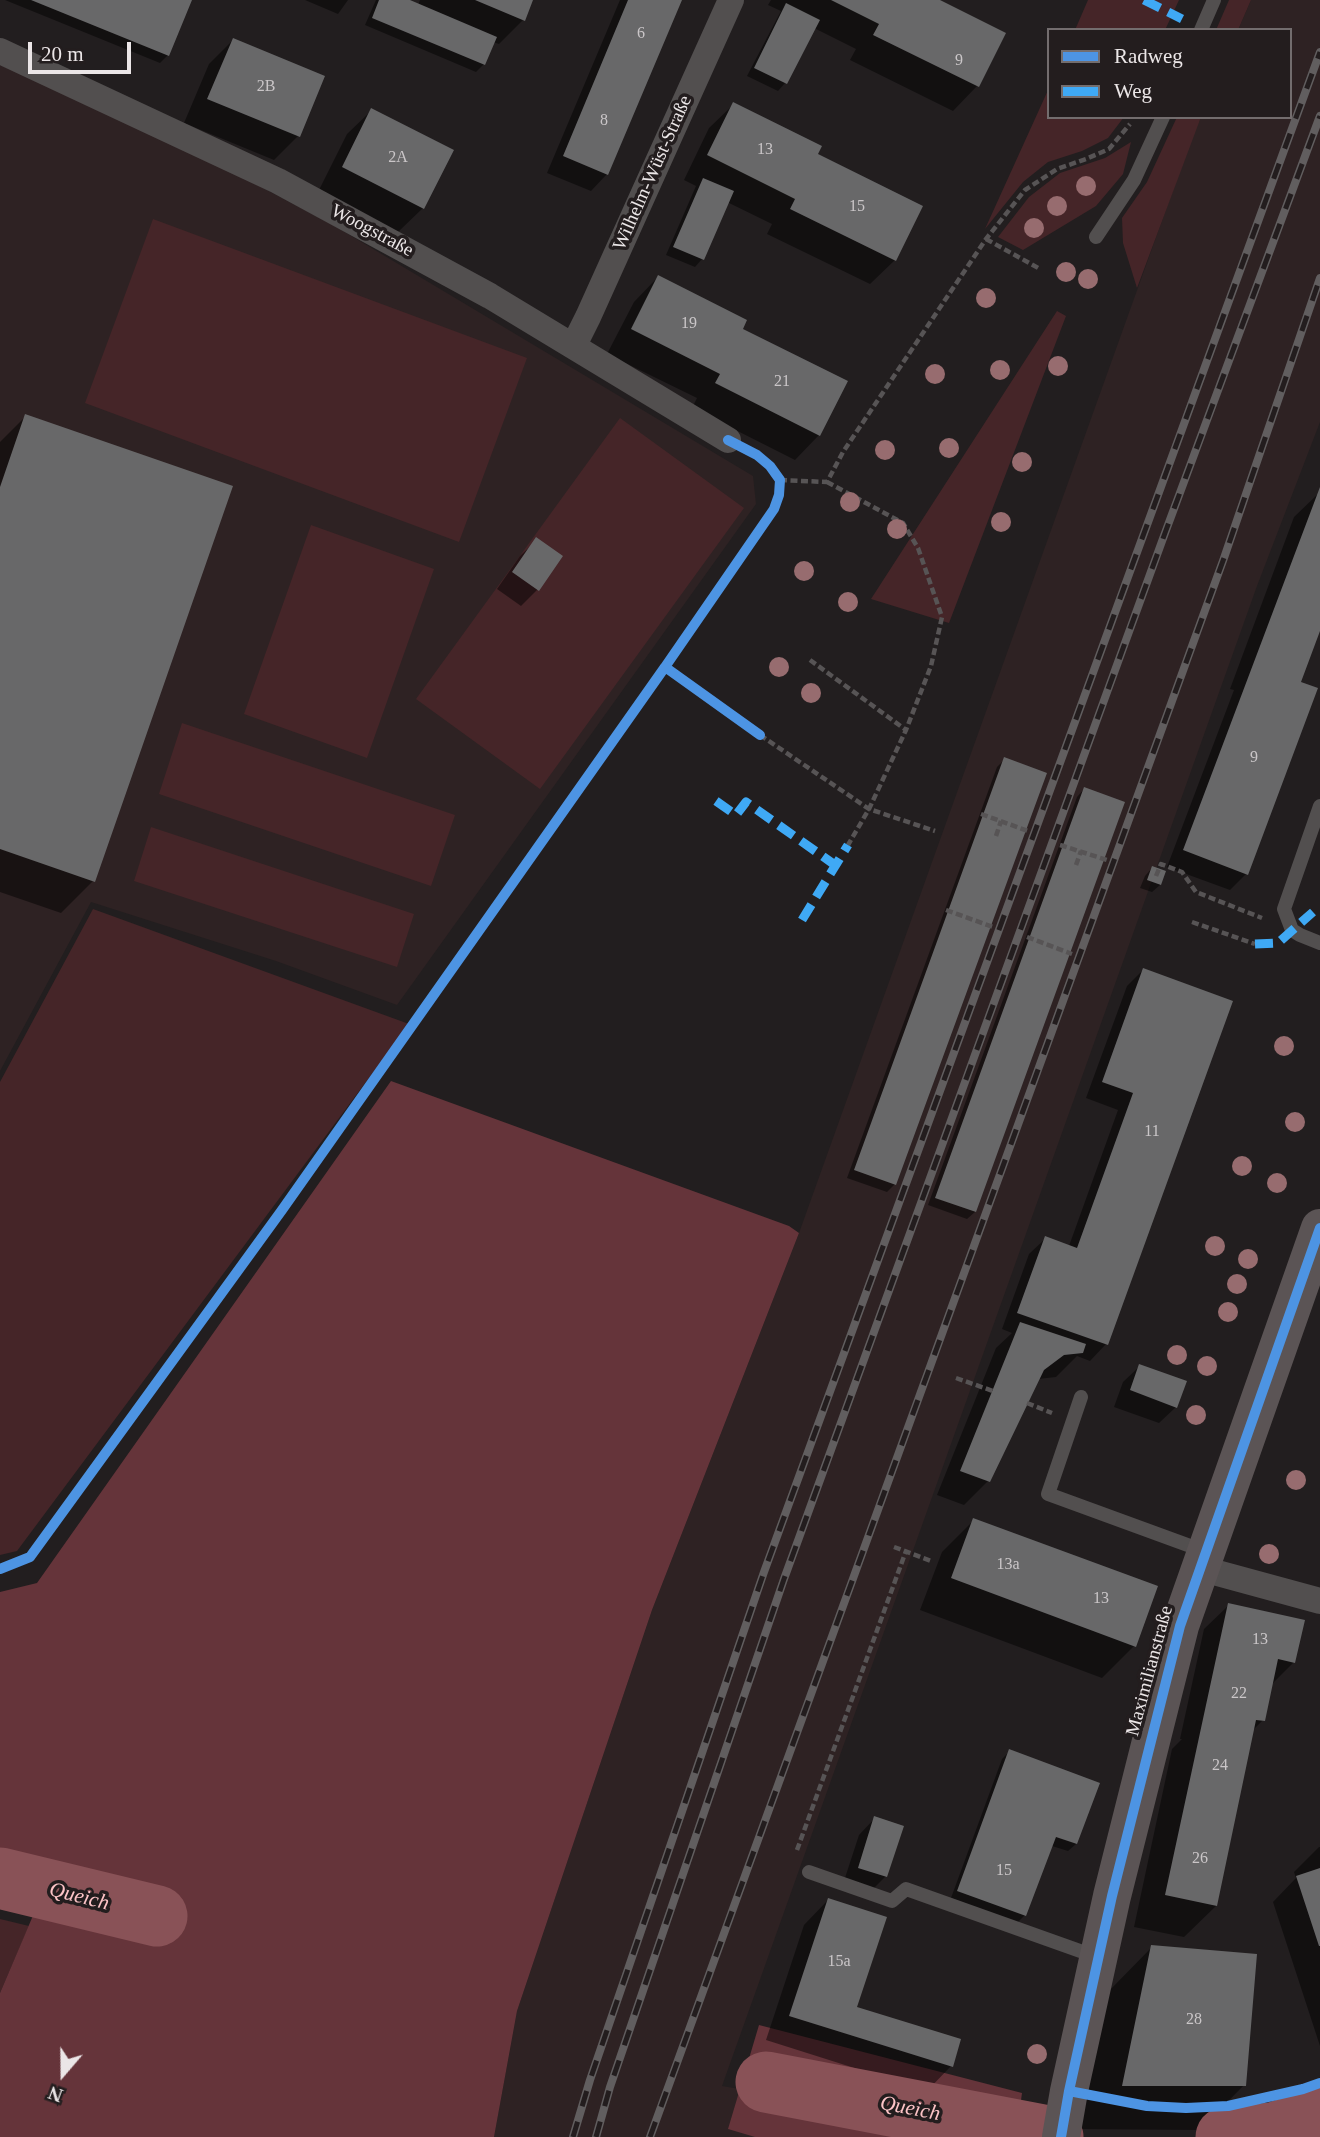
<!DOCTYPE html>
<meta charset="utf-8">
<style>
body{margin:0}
#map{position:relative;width:1320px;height:2137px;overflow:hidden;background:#221e1f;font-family:Georgia,serif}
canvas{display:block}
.legend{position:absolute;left:1047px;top:28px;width:245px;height:91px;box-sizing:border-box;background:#231d1e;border:2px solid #736d6e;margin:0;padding:9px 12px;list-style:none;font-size:21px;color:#ebe6e7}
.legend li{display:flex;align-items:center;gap:14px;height:35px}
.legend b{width:35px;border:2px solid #736d6e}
.north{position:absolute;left:28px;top:2039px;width:70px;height:70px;-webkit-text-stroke:5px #231d1e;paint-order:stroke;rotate:200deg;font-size:19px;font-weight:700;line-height:28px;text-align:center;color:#ebe6e7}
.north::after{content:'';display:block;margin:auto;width:24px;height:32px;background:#ebe6e7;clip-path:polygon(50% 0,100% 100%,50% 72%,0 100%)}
.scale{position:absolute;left:28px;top:42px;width:103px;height:32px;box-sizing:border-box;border:4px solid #ebe6e7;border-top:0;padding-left:9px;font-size:21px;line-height:24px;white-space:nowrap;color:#ebe6e7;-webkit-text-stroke:5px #231d1e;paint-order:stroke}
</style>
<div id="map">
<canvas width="1320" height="2137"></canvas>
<ul class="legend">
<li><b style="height:9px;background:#4d94e3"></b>Radweg</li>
<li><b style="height:9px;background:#3fa9f5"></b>Weg</li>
</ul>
<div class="north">N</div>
<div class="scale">20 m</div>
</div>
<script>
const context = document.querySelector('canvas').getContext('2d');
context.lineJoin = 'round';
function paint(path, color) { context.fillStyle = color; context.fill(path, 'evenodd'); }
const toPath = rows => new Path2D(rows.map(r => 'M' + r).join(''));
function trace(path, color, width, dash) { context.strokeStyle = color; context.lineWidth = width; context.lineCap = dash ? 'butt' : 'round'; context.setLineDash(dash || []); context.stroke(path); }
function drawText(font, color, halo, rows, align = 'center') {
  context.font = font + ' Georgia,serif'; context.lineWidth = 7; context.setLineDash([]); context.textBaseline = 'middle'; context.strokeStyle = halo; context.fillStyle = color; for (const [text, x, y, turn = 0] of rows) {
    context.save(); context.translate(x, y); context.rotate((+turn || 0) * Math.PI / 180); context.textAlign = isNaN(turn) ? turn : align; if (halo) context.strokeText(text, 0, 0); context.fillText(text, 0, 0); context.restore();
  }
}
paint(toPath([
 [1251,0,1320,0,1320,422,1257,586,722,2086,1023,2137,494,2137,517,2011,652,1610,799,1233,1192,137,1201,117,1290,117,1290,30,1238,30],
 [0,65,131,118,333,225,753,476,756,504,397,1005,276,961,91,902,0,1071]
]), '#2e2223');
paint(toPath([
 [1088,0,1179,0,1165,30,1075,30],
 [1229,0,1251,0,1238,30,1216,30],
 [1049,88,1049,117,1124,117,1108,138,1082,151,1048,162,1023,182,985,229],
 [1177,117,1201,117,1137,288,1123,243,1122,218,1147,182],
 [1131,142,1123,174,1096,206,1023,250,998,237,1029,197,1060,173,1105,158],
 [153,219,527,358,459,542,85,403],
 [1057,311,1066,316,949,623,871,599],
 [620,418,744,508,540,789,416,699],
 [311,525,434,569,367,758,244,714],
 [182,723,455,815,431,886,159,794],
 [151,827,414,914,397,967,134,881],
 [93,909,409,1024,17,1551,0,1555,0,1082],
 [0,1919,29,1926,0,1993]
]), '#452528');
paint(toPath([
 [391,1081,789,1226,799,1233,652,1610,517,2011,494,2137,0,2137,0,1993,49,1878,0,1866,0,1592,37,1583],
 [759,2025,1022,2093,1016,2137,755,2137,728,2129]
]), '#65343a');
paint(toPath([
 [5,0,190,0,168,55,160,63],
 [305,0,348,0,338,14],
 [376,0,405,0,418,5,420,0,532,0,523,20,499,44,493,42,484,64,476,72,365,25],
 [620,0,680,0,607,174,591,191,547,173],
 [771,0,936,0,1004,34,977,86,953,111,850,60,856,49,814,28,785,83,778,91,747,76,781,11,768,5],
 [233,40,298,136,274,160,184,123,209,64],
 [734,104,815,155,895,260,870,284,767,234,772,224,727,202,702,259,695,267,666,255,696,186,684,180,709,128],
 [372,110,423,208,398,232,318,192,347,134],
 [658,277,740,329,819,435,795,460,692,408,697,398,607,354,634,302],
 [26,416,93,881,61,913,0,892,0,442],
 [1319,493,1320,626,1298,683,1246,874,1230,890,1167,867,1234,690,1230,689,1294,517],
 [537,540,561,557,537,590,521,606,497,589,520,556],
 [1005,759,895,1184,887,1192,847,1178,997,767],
 [1084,789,1123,803,975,1212,967,1219,928,1205,1077,797],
 [1152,868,1164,872,1160,885,1152,892,1140,888,1145,876],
 [1143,970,1231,1002,1106,1344,1090,1361,1077,1356,1056,1377,1038,1379,988,1481,964,1505,937,1495,996,1348,1012,1333,1002,1329,1029,1254,1046,1238,1069,1246,1118,1110,1086,1098,1127,986],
 [1140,1366,1176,1407,1159,1423,1114,1407,1123,1382],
 [974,1520,1134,1646,1102,1678,920,1610,942,1552],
 [1229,1605,1294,1662,1271,1685,1263,1720,1252,1731,1216,1906,1184,1937,1134,1927,1172,1749,1182,1739,1180,1739,1204,1629],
 [1010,1751,1076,1844,1068,1851,1052,1846,1025,1915,1017,1923,951,1898,1002,1759],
 [875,1818,886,1876,869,1893,843,1884,859,1835],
 [1319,1847,1320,1847,1320,2046,1273,1902,1296,1878,1294,1872],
 [828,1900,855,2008,951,2066,927,2091,766,2040,804,1925],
 [1152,1947,1244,2085,1200,2130,1079,2129,1108,1992]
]), '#0007');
trace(toPath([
 [0,1878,157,1916],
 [766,2082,1053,2137],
 [1226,2137,1273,2133,1320,2117]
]), '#895257', 61);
paint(toPath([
 [31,0,192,0,169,56],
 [379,0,410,0,497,37,485,65,372,18],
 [475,0,533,0,525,21],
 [628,0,682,0,608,175,563,156],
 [831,0,940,0,1006,33,979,87,873,35,879,24],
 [786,3,820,20,787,84,754,68],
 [233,38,325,76,300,137,207,99],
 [733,102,822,146,818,154,923,206,896,261,790,209,795,199,707,155],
 [371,108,454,150,424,209,342,167],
 [703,178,734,191,704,260,673,247],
 [658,275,747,320,743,329,848,381,820,436,715,383,720,374,631,329],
 [25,414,233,486,95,882,0,849,0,487],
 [1320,487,1320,631,1301,682,1318,688,1248,875,1183,850],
 [536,537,563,556,539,591,512,572],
 [1004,757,1047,773,896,1185,854,1170],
 [1084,787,1125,802,976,1212,935,1198],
 [1152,866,1166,871,1161,885,1147,880],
 [1143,968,1233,1001,1108,1345,1017,1313,1045,1236,1077,1248,1133,1093,1102,1082],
 [1020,1322,1086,1344,1083,1353,1064,1355,1044,1370,990,1482,960,1471],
 [1139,1364,1187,1381,1177,1408,1130,1390],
 [973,1518,1158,1586,1136,1647,951,1578],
 [1228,1603,1305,1620,1295,1663,1278,1659,1265,1721,1256,1720,1217,1906,1165,1895],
 [1009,1749,1100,1783,1077,1844,1056,1837,1026,1916,957,1891],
 [874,1816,904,1826,887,1877,858,1868],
 [1320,1868,1320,1946,1319,1946,1296,1876],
 [828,1898,887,1917,857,2007,961,2039,953,2067,789,2016],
 [1151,1945,1257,1954,1246,2086,1122,2086]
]), '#686869');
trace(toPath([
 [986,239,1040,269],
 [780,480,827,482,843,452,986,239,1025,190,1057,169,1086,159,1109,149,1130,124],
 [827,482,903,523,918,548,942,617,931,666,906,730,869,809,848,845],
 [810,660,906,730],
 [665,667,774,509,779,495,780,480,770,466,755,454],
 [760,735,869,809,935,831],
 [981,814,1028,831],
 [996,836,1001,821],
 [1060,845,1107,860],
 [1076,865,1081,851],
 [1156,876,1161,864,1182,872,1196,892,1262,918],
 [946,910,993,927],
 [1192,922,1255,944],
 [1027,937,1072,954],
 [956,1378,993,1391],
 [1027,1403,1052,1413],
 [894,1547,931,1561],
 [797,1850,906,1551]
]), '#575455', 4.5, [7, 3.5]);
trace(toPath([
 [1201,30,1214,0],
 [1096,237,1134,180,1163,117],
 [1320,806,1284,909,1292,930,1300,935,1320,943],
 [1081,1397,1048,1494,1204,1551],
 [809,1872,892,1901,906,1889,1097,1957]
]), '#524f4f', 14);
trace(toPath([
 [0,51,278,181,490,296,728,440],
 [574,345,588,317,731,0],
 [1199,1568,1320,1601]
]), '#524f4f', 26);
trace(toPath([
 [1061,2137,1069,2091,1112,1896,1180,1626,1320,1228]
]), '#5b5455', 38);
const rail = toPath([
 [573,2137,590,2080,764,1572,1320,52],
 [596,2137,610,2087,784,1579,1165,533,1320,116],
 [650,2137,1224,558,1320,278]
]);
trace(rail, '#615e5f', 8);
trace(rail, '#231d1e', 5, [16]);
trace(toPath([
 [1144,0,1182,19],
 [716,801,736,815,746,802,835,865],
 [802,920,848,845],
 [1255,944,1278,943,1313,912]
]), '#3fa9f5', 9, [18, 9]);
trace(toPath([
 [665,667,774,509,779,495,780,480,770,466,757,455,728,440],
 [0,1569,30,1557,282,1210,665,667,760,735],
 [1069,2091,1147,2106,1186,2108,1228,2106,1303,2089,1320,2083],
 [1061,2137,1069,2091,1112,1896,1180,1626,1320,1228]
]), '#4d94e3', 10);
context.fillStyle = '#976c6f';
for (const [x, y] of [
 [1086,186],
 [1057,206],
 [1034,228],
 [1066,272],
 [1088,279],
 [986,298],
 [1058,366],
 [1000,370],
 [935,374],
 [949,448],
 [885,450],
 [1022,462],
 [850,502],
 [1001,522],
 [897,529],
 [804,571],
 [848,602],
 [779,667],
 [811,693],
 [1284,1046],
 [1295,1122],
 [1242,1166],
 [1277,1183],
 [1215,1246],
 [1248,1259],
 [1237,1284],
 [1228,1312],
 [1177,1355],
 [1207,1366],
 [1196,1415],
 [1296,1480],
 [1269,1554],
 [1037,2054]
]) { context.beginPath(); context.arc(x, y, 10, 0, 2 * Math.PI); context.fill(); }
drawText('16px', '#cac6c8', null, [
 ["6",641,34],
 ["9",959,61],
 ["2B",266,87],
 ["8",604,121],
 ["13",765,150],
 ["2A",398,158],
 ["15",857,207],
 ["19",689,324],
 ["21",782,382],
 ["9",1254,758],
 ["11",1152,1132],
 ["13a",1008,1565],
 ["13",1101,1599],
 ["13",1260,1640],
 ["22",1239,1694],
 ["24",1220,1766],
 ["26",1200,1859],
 ["15",1004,1871],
 ["15a",839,1962],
 ["28",1194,2020]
]);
drawText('19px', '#ebe6e7', '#231d1e', [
 ["Wilhelm-Wüst-Straße",653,173,-66],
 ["Woogstraße",372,231,28],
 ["Maximilianstraße",1150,1671,-75]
]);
drawText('italic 21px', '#fdc4c7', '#231d1e', [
 ["Queich",79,1897,14],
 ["Queich",910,2109,11]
]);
</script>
